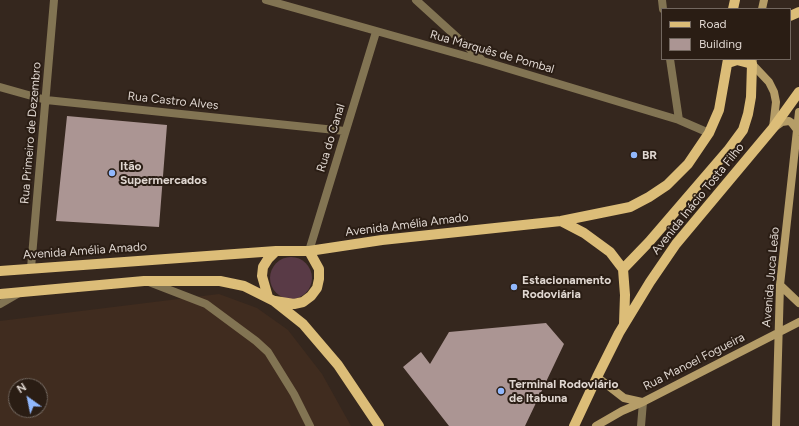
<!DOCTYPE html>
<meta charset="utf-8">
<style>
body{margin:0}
#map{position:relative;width:799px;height:426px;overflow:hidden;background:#35271e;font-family:Figtree,sans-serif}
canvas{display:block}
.legend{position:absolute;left:661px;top:8px;width:130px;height:52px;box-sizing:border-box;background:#2a1d14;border:1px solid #72675f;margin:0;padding:5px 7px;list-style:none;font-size:12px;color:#dfd6d0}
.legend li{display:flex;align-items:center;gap:8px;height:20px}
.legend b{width:20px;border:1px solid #72675f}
.north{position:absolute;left:8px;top:378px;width:40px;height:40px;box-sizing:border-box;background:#2a1d14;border:1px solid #72675f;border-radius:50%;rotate:327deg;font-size:11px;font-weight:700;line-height:16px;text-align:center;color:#dfd6d0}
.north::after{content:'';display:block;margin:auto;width:14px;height:18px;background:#91b8fd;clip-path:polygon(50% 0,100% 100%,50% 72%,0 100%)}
</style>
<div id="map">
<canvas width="799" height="426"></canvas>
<ul class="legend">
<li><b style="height:5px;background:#dcbd78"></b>Road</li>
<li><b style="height:11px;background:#ab9593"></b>Building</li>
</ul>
<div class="north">N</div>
</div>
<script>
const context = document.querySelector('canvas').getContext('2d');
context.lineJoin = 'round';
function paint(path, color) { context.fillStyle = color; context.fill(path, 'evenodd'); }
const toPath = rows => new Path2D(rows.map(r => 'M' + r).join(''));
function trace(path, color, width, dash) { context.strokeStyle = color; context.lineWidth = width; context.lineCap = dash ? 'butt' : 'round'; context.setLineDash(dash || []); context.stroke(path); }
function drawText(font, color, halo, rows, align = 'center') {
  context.font = font + ' Figtree,sans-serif'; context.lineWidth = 4; context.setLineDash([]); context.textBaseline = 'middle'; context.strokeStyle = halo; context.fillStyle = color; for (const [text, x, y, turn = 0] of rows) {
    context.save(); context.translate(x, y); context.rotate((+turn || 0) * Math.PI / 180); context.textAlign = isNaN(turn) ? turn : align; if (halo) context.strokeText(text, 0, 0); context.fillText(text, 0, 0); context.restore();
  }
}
paint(toPath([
 [219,294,257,308,288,330,322,374,351,426,0,426,0,321],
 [16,386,40,386,40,410,16,410]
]), '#402c1f');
paint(toPath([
 '270 278a21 21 0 1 1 42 0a21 21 0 1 1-42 0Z'
]), '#593a46');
paint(toPath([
 [67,116,167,125,159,227,56,221],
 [546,323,564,344,525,426,449,426,403,367,421,352,430,364,449,332]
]), '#ab9593');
trace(toPath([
 [266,0,483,61,679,120,709,133],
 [416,0,481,59],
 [662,0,663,9],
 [670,59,679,120],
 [0,87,46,100,345,131],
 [309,251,376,32],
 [31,268,54,0],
 [149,282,206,304,256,341,268,352,294,394,310,426],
 [0,304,19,293],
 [641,426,643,402]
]), '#827453', 8);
trace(toPath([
 [762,9,764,0],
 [753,59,752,64,769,82,774,92,776,102,773,128],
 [775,127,782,122,789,121,792,123,798,131],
 [780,285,799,303],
 [597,377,624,398,642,402],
 [596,426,622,411,643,402,799,322],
 [776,426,780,285,799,112]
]), '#b59d68', 8);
trace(toPath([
 [733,9,735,0],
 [790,16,799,12],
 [561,221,584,233,610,252,623,269,625,295,624,324],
 [623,269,649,242,729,149,743,130,748,114,751,97,752,64,737,60,728,63],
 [0,271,276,251,309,251,382,240,561,221,630,207,649,197,667,185,688,164,709,133,719,110,728,59],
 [0,294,144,281,220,281,244,286,274,301,303,324,338,365,379,426],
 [268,297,262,276,263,267,268,259,276,251],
 [275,301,294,304,303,302,311,296,317,288,319,279,319,269,309,251],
 [574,426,597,377,619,333,650,282,676,244,773,128,799,92]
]), '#dcbd78', 10);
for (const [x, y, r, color] of [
 [634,155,4,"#91b8fd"],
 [112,173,4,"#91b8fd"],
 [514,287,4,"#91b8fd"],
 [501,391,4,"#91b8fd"]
]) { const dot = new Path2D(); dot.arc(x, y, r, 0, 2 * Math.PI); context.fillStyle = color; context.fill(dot); trace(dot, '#2a1d14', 1.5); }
drawText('12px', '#dfd6d0', '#2a1d14', [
 ["Rua Marquês de Pombal",492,52,16],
 ["Rua Castro Alves",173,101,6],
 ["Rua Primeiro de Dezembro",31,133,-85],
 ["Rua do Canal",331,138,-73],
 ["Avenida Inácio Tosta Filho",698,199,-51],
 ["Avenida Amélia Amado",407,225,-7],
 ["Avenida Amélia Amado",85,251,-4],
 ["Avenida Juca Leão",771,277,-85],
 ["Rua Manoel Fogueira",694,362,-27]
]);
drawText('bold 12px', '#dfd6d0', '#2a1d14', [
 ["BR",642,155],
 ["Itão",120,166],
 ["Supermercados",120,180],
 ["Estacionamento",522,280],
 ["Rodoviária",522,294],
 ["Terminal Rodoviário",509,384],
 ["de Itabuna",509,398]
], 'left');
</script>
